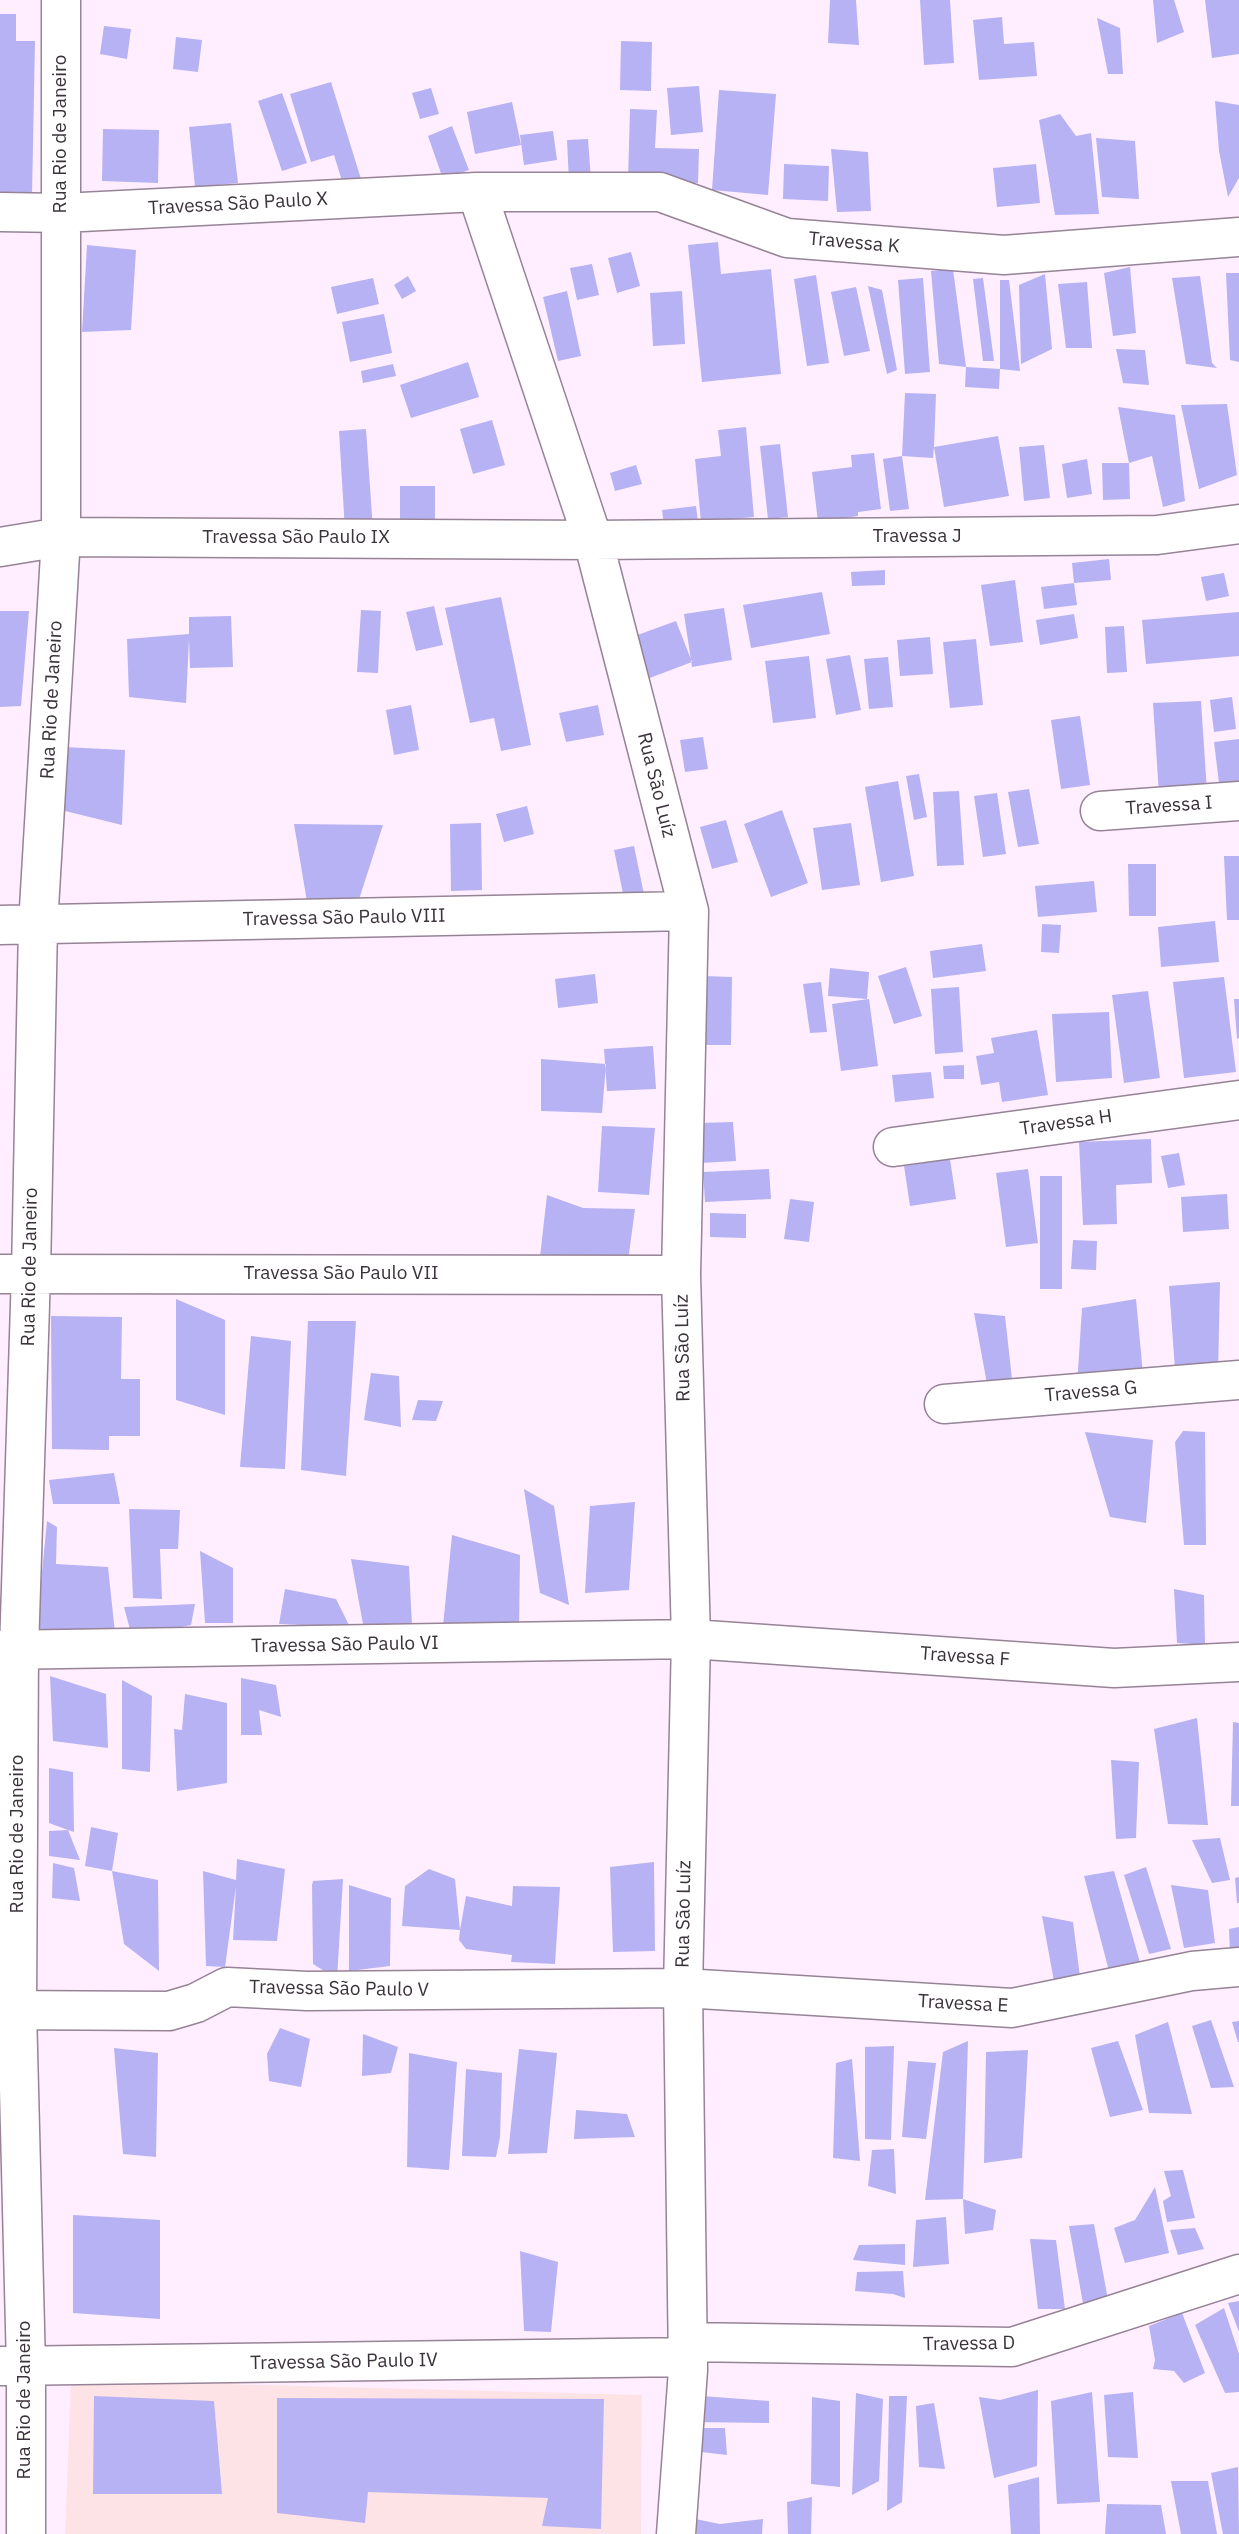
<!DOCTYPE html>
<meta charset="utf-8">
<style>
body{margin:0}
canvas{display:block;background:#fef}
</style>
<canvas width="1239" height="2534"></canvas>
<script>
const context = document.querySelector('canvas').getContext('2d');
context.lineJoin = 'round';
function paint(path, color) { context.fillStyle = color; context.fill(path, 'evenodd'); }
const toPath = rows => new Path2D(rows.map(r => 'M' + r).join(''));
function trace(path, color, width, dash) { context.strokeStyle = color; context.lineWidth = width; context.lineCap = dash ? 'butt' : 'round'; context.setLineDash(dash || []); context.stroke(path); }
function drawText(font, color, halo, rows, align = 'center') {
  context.font = font + ' "IBM Plex Sans",sans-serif'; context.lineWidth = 7; context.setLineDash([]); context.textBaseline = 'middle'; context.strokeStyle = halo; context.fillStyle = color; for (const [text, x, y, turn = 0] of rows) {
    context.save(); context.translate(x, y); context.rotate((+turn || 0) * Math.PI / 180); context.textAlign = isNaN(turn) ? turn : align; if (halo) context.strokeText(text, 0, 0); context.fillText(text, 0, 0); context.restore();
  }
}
paint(toPath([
 [71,2380,642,2395,641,2534,65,2534]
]), '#fee3e6');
paint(toPath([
 [830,0,856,0,859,45,828,43],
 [920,0,950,0,954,63,924,65],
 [1153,0,1174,0,1184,32,1157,43],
 [1205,0,1239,0,1239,54,1212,58],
 [0,14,16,14,16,41,35,41,32,196,0,196],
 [1002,17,1004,44,1034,42,1037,76,979,80,973,20],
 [1097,18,1120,28,1123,74,1108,74],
 [104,26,131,29,127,59,100,54],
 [176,37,202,40,198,72,173,69],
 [621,41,652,42,651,91,620,90],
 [331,82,361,179,343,184,334,155,311,162,290,94],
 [699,86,703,132,671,135,667,88],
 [431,88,439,114,420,119,412,93],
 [719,90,776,94,768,195,712,190],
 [282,93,307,163,282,171,258,101],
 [1215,101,1239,105,1239,178,1228,197,1219,151],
 [512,102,521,145,475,154,467,112],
 [630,109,657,110,655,148,699,149,698,183,628,181],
 [1060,114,1076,136,1091,133,1099,214,1055,215,1039,120],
 [231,123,238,183,195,187,189,127],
 [452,126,469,170,443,179,428,136],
 [103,129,159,130,158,183,102,181],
 [553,131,557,160,524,165,520,135],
 [1096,138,1135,141,1139,199,1102,197],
 [588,139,591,180,569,182,567,140],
 [831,149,868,152,871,211,837,212],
 [784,164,829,166,828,201,783,199],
 [1036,164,1040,203,997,207,993,168],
 [718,242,721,274,771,269,781,374,702,382,688,245],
 [87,245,136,250,131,330,82,332],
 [631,252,640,286,617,293,608,258],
 [592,264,599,295,577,300,570,268],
 [1130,267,1136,333,1113,336,1104,273],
 [953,269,966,367,939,364,931,271],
 [1226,273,1239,273,1239,362,1230,360],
 [1045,274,1052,349,1021,364,1019,285],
 [816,275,829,363,807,366,794,279],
 [408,276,416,291,402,299,394,285],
 [1200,276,1212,363,1217,368,1186,364,1172,278],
 [373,278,379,304,337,314,331,287],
 [923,278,930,372,905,374,898,280],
 [983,278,994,361,983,361,973,279],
 [1000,280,1009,280,1020,371,1000,369,999,389,965,387,966,367,1000,369],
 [1087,282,1092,348,1066,348,1058,284],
 [868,286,882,290,897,370,887,374],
 [856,287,870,351,844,356,831,292],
 [567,291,581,356,558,361,543,297],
 [682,291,685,344,653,346,650,293],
 [384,314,392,353,350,362,342,322],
 [1116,349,1145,350,1149,385,1123,383],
 [468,362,479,397,411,418,400,385],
 [393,364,396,376,363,383,361,371],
 [905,393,936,394,934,447,998,436,1009,496,944,507,934,447,933,458,902,456],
 [1227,404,1237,475,1199,489,1181,405],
 [1118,407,1175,415,1185,501,1163,507,1152,456,1129,463],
 [492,420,505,465,473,474,460,429],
 [746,427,754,517,701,522,695,459,721,456,718,430],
 [366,429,373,530,345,531,339,431],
 [780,444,788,517,768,519,760,446],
 [1044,445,1050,498,1024,501,1019,447],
 [874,453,881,509,858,512,858,516,818,522,812,472,852,467,851,455],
 [902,456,909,509,890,511,883,459],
 [1087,459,1092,494,1067,498,1062,464],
 [1102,463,1129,463,1130,499,1103,500],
 [636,465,642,484,615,491,610,473],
 [400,486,435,486,435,531,400,531],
 [696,506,698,522,664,526,662,510],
 [1109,559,1111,580,1074,583,1077,605,1044,609,1041,587,1074,583,1072,563],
 [885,570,885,585,852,586,851,572],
 [1224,573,1229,596,1206,601,1201,577],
 [1015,580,1023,642,990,646,981,585],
 [822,592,830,634,751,648,743,605],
 [501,597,531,745,501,751,494,718,470,723,445,608],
 [434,606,443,645,416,651,406,612],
 [724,608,732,660,692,667,684,614],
 [361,610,381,611,378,673,357,672],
 [0,611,29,611,21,706,0,707],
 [1239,612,1239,656,1146,664,1142,620],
 [1074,614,1078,638,1040,645,1036,620],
 [231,616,233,667,190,668,189,639,186,703,129,697,127,639,189,634,189,617],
 [676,621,692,662,647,679,632,637],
 [1124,626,1127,672,1107,673,1105,627],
 [930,637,933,674,900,676,897,640],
 [976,639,983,705,950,708,943,642],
 [850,655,861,710,836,715,826,659],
 [809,656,816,718,773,723,765,661],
 [888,657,893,707,869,709,864,659],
 [1232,697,1236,729,1214,732,1210,700],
 [1201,701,1207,792,1159,795,1153,703],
 [411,705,419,750,394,755,386,710],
 [598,705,604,735,566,742,559,713],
 [1080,716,1090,785,1061,789,1051,720],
 [703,737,708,769,685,772,680,740],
 [1239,739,1239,789,1220,791,1214,742],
 [64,747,125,750,122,825,61,810],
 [919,774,927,817,914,820,906,776],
 [898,781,914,876,881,882,865,787],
 [1029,789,1039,844,1018,847,1008,792],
 [959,791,964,865,937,866,933,792],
 [997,793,1006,854,983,857,974,796],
 [527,806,534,834,504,842,496,814],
 [782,810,808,883,771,897,744,824],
 [726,820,738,862,712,869,700,827],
 [481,823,482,890,451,891,450,824],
 [851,823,860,885,822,890,813,828],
 [294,824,383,825,353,918,307,902],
 [634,846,645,899,625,903,614,850],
 [1224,856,1239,856,1239,920,1227,920],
 [1128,864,1156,864,1156,916,1129,916],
 [1094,881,1097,912,1038,917,1035,886],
 [1215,921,1219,962,1161,967,1158,927],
 [1042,924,1061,925,1059,953,1041,952],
 [982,944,986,971,933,978,930,951],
 [906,967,922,1016,894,1024,878,976],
 [830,968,869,972,867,999,828,996],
 [595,974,598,1003,558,1008,555,979],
 [704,976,732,977,731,1045,704,1045],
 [1224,977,1236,1072,1184,1078,1173,982],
 [821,982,827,1032,810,1033,803,984],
 [959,987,963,1052,935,1054,931,989],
 [1148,991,1160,1078,1124,1083,1112,995],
 [869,999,878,1066,841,1071,832,1004],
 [1234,999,1239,999,1239,1038,1237,1039],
 [1109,1012,1112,1078,1056,1082,1052,1014],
 [1037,1030,1048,1095,1002,1102,999,1082,981,1085,976,1056,994,1053,991,1038],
 [653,1046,656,1089,607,1091,604,1049],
 [541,1059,606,1064,602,1113,541,1111],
 [964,1065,964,1079,944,1079,943,1066],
 [931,1072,934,1098,895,1102,892,1075],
 [733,1122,736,1161,701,1163,699,1123],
 [602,1126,655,1128,649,1195,598,1192],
 [1151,1139,1152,1183,1116,1185,1117,1224,1083,1225,1079,1142],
 [1179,1153,1185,1185,1168,1188,1161,1156],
 [950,1159,956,1199,910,1206,904,1166],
 [769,1169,771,1199,705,1202,703,1172],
 [1028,1169,1038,1243,1006,1247,996,1173],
 [1040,1176,1062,1176,1062,1289,1040,1289],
 [1227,1194,1229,1229,1183,1232,1181,1197],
 [547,1195,583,1208,635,1209,628,1261,540,1257],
 [790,1199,814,1202,809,1242,784,1239],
 [710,1213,746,1214,746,1238,710,1237],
 [1073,1240,1097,1241,1096,1270,1071,1269],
 [1220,1282,1218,1375,1175,1370,1169,1286],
 [176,1299,225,1320,225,1415,176,1400],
 [1136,1299,1144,1385,1077,1386,1082,1308],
 [974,1313,1005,1316,1013,1388,989,1395],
 [51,1316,122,1317,121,1379,140,1379,140,1436,109,1436,109,1450,52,1449],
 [308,1321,356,1321,346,1476,301,1470],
 [251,1336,291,1341,285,1469,240,1467],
 [371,1373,399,1376,401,1427,364,1420],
 [418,1400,443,1401,436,1421,412,1420],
 [1183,1431,1205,1432,1206,1545,1184,1545,1175,1442],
 [1085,1432,1153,1440,1146,1523,1110,1517],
 [114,1473,120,1504,53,1504,49,1480],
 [524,1489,554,1506,569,1605,540,1593],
 [635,1502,629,1590,585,1593,590,1506],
 [129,1509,180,1510,178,1549,160,1549,162,1599,133,1598],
 [47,1521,57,1527,56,1564,108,1567,115,1633,36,1634],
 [452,1535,520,1555,519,1630,443,1626],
 [200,1551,233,1568,233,1623,205,1623],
 [351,1559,409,1566,412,1626,365,1635],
 [285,1589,336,1599,350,1627,279,1624],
 [1174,1589,1204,1595,1205,1645,1177,1643],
 [195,1604,191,1625,132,1637,124,1607],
 [50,1676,106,1694,108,1748,53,1741],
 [241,1678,276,1685,281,1717,259,1710,262,1735,241,1735],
 [122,1680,152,1696,150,1772,122,1769],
 [185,1694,227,1703,227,1783,177,1791,174,1729,182,1730],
 [1197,1718,1208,1825,1168,1824,1154,1729],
 [1233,1722,1239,1723,1239,1806,1231,1806],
 [1111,1760,1139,1762,1136,1838,1116,1839],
 [49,1768,73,1772,74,1832,68,1830,80,1860,49,1856,49,1831,68,1830,49,1823],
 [91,1827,118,1833,112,1871,158,1880,159,1971,124,1944,112,1871,85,1866],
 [1220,1838,1230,1880,1212,1883,1192,1840],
 [237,1859,285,1869,277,1941,233,1940,236,1886,225,1967,206,1966,203,1871,236,1880],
 [654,1862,655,1951,613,1952,610,1867],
 [53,1863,74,1868,80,1901,52,1898],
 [1146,1867,1171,1949,1149,1954,1124,1875],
 [429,1869,455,1879,460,1930,466,1896,512,1906,513,1886,560,1887,555,1964,511,1962,512,1955,466,1949,459,1940,460,1930,402,1926,405,1886],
 [1114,1871,1141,1966,1109,1971,1084,1876],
 [1239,1877,1239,1903,1237,1903,1235,1878],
 [343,1879,337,1979,313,1964,312,1885,313,1881],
 [349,1885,391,1898,390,1966,349,1971],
 [1171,1885,1208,1890,1215,1943,1184,1948],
 [1042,1916,1073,1922,1081,1985,1055,1987],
 [1239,1927,1239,1950,1230,1954,1229,1929],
 [1211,2020,1234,2087,1211,2088,1192,2026],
 [1239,2021,1239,2042,1238,2042,1232,2022],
 [1168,2022,1192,2114,1149,2113,1135,2035],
 [280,2028,310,2039,301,2087,269,2081,267,2054],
 [363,2034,398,2047,391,2073,362,2076],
 [968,2041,963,2199,925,2200,943,2052],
 [1118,2041,1143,2110,1110,2117,1091,2048],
 [894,2046,891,2140,865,2139,865,2047],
 [114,2048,158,2053,156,2157,123,2154],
 [519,2049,557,2053,547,2153,508,2154],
 [1028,2050,1022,2158,984,2163,986,2052],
 [409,2053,457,2062,449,2170,407,2167],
 [852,2059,860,2161,833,2158,836,2063],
 [908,2061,936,2063,926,2139,902,2137],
 [466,2069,502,2073,500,2137,496,2157,462,2156],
 [576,2110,627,2114,635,2137,574,2139],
 [894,2149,896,2194,868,2186,872,2150],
 [1183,2170,1195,2218,1167,2222,1163,2201,1171,2196,1164,2171],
 [1155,2187,1169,2253,1125,2263,1114,2228,1135,2220],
 [963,2199,996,2210,993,2230,965,2234],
 [73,2215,160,2220,160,2319,73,2313],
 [946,2217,949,2264,913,2267,916,2220],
 [1094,2224,1109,2305,1084,2309,1069,2226],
 [1195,2228,1204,2249,1178,2255,1170,2230],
 [1030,2239,1056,2240,1065,2309,1038,2309],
 [905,2244,905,2265,853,2260,859,2245],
 [520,2251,558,2262,551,2332,524,2331],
 [903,2271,905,2298,893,2294,855,2291,857,2272],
 [1239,2301,1239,2332,1228,2303],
 [1224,2308,1239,2354,1239,2392,1225,2393,1195,2325],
 [1182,2313,1205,2373,1184,2383,1174,2371,1153,2369,1155,2360,1149,2326],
 [1038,2390,1037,2466,994,2478,979,2397,1000,2400],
 [1092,2392,1100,2502,1057,2504,1051,2401],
 [1133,2392,1138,2458,1108,2457,1104,2395],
 [856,2393,883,2399,879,2481,852,2495],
 [688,2395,769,2401,769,2423,690,2422],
 [94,2396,214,2401,222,2494,93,2494],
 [889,2396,907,2396,902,2502,887,2511],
 [812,2397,840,2401,840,2487,811,2484],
 [277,2398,604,2399,601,2529,542,2526,548,2498,368,2492,365,2523,277,2513],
 [934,2403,945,2469,919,2467,916,2406],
 [684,2428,725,2428,727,2455,684,2450],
 [1238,2467,1239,2534,1223,2534,1211,2473],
 [1039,2477,1040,2534,1011,2534,1008,2485],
 [1171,2481,1208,2481,1217,2534,1181,2534],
 [812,2497,811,2534,788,2534,787,2502],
 [1107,2504,1161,2505,1166,2534,1105,2534],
 [695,2519,720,2524,763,2519,762,2534,697,2534]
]), '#b7b2f3');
const minor = toPath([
 [477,192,593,540,689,911,681,1275,691,1639,683,1988,688,2370,676,2534],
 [0,212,62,213,477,192,660,192,787,238,1004,255,1239,237],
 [0,547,61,537,593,540,1157,535,1239,524],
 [1100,811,1239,801],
 [0,925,689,911],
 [893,1147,1239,1100],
 [0,1274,681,1275],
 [944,1404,1239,1380],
 [0,1650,691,1639,1114,1668,1239,1662],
 [0,2010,169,2011,196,2003,227,1987,307,1991,683,1988,1012,2008,1192,1971,1239,1967],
 [688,2342,1012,2347,1239,2274],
 [2,2366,688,2357],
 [26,2534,26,2367,17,2010,19,1650,31,1273,38,925,61,537,61,0]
]);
trace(minor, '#968396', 41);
trace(minor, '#fff', 38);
drawText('19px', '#3b333b', '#fff', [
 ["Rua Rio de Janeiro",61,134,-90],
 ["Travessa São Paulo X",238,204,-3],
 ["Travessa K",854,243,5],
 ["Travessa J",917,537],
 ["Travessa São Paulo IX",296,538],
 ["Rua Rio de Janeiro",52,700,-87],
 ["Rua São Luíz",656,785,76],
 ["Travessa I",1169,806,-4],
 ["Travessa São Paulo VIII",344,918,-1],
 ["Travessa H",1066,1123,-8],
 ["Rua Rio de Janeiro",30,1267,-89],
 ["Travessa São Paulo VII",341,1274],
 ["Rua São Luíz",683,1348,-91],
 ["Travessa G",1091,1392,-5],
 ["Travessa São Paulo VI",345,1645,-1],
 ["Travessa F",965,1657,4],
 ["Rua Rio de Janeiro",18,1834,-90],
 ["Rua São Luíz",684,1914,-89],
 ["Travessa São Paulo V",339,1989,1],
 ["Travessa E",963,2004,3],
 ["Travessa D",969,2344,-1],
 ["Travessa São Paulo IV",344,2362,-1],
 ["Rua Rio de Janeiro",25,2400,-90]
]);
</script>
